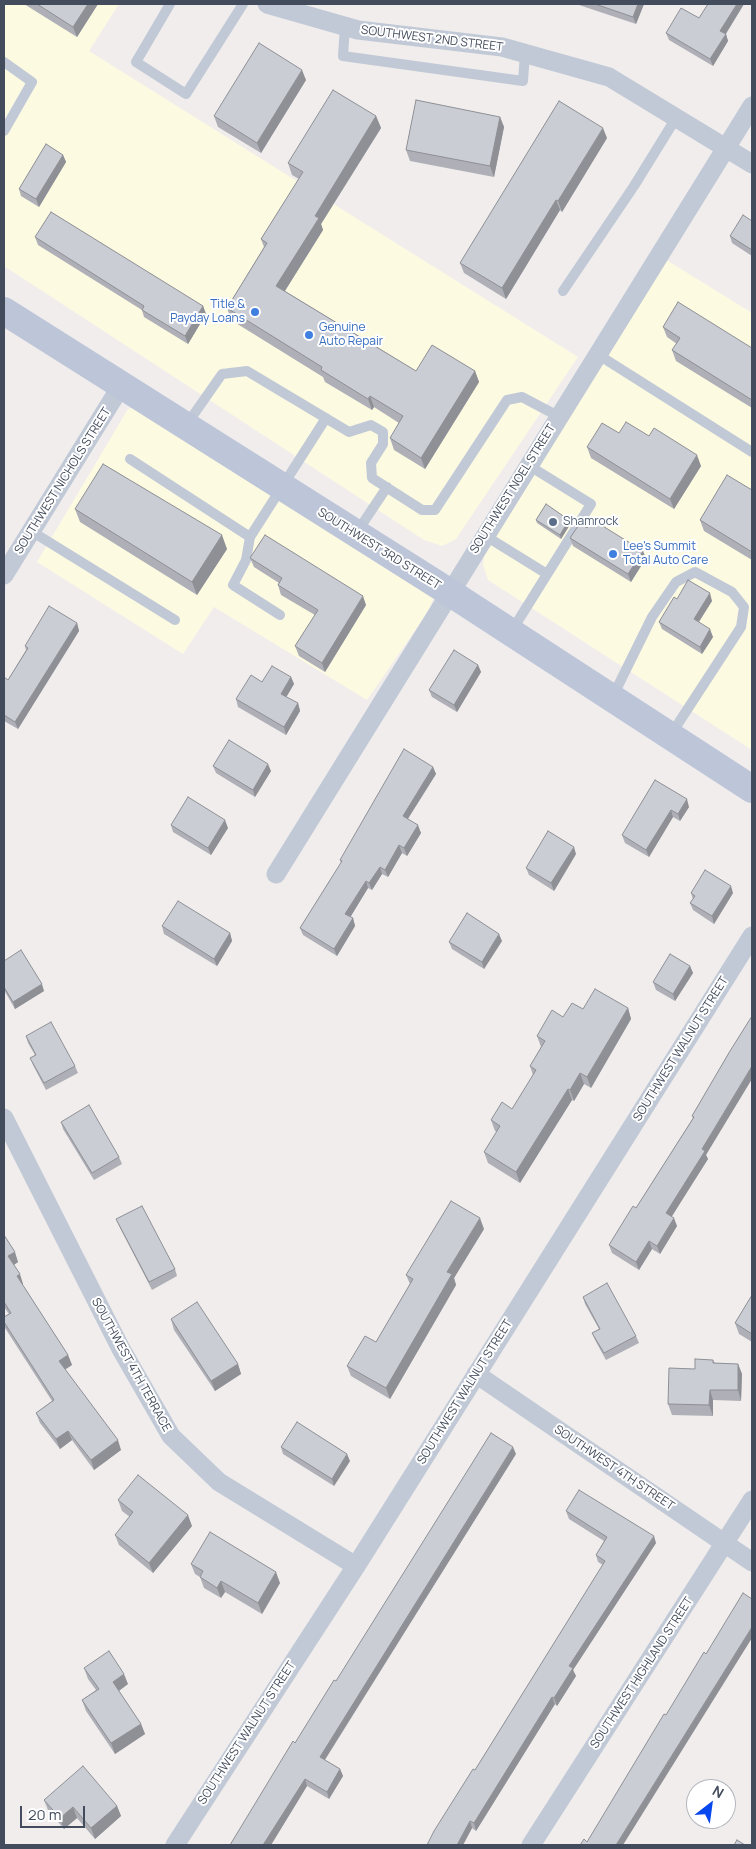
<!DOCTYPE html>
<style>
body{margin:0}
#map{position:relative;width:756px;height:1849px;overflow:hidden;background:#f0edec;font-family:Manrope,sans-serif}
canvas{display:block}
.frame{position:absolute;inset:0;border:5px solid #434c5c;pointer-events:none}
.north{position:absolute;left:686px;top:1779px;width:50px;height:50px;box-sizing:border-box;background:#fff;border:1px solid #b4b7be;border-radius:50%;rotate:30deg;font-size:14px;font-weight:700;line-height:20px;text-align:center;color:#434c5c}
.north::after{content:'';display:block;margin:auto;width:18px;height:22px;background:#0747ee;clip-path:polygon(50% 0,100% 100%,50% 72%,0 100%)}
.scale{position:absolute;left:20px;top:1806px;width:65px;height:22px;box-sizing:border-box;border:2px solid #434c5c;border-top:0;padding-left:6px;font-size:15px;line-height:18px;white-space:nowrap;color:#434c5c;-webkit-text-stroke:4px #fff;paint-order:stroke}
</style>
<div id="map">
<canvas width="756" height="1849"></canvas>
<div class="frame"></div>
<div class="north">N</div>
<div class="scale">20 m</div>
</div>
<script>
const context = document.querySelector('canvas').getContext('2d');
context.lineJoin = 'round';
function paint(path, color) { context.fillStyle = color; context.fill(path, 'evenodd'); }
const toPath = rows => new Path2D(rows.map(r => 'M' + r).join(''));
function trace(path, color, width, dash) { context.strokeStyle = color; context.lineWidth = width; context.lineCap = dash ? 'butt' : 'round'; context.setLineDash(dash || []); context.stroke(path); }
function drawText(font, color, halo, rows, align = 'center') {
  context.font = font + ' Manrope,sans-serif'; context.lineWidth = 4; context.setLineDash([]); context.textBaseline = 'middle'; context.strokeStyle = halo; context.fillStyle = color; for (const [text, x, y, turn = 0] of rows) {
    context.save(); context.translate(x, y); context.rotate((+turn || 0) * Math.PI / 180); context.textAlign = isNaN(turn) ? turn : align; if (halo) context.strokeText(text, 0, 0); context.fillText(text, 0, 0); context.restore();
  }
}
paint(toPath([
 [4,4,119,4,89,51,578,357,456,539,442,546,424,540,4,266],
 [665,259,752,313,752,750,488,580,483,565,485,547],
 [142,405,435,593,429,610,367,700,214,607,183,654,37,562,128,409]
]), '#fdfae2');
trace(toPath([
 [170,4,136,62,186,94,243,4],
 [345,26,343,56,523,81,525,54],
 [4,62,32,82,4,131],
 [563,291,634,186,676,118],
 [597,354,752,452],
 [187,424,222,374,247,371,349,432,371,425,383,432,383,444,371,463,372,478,422,510,435,510,507,400,522,397,558,416],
 [130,459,250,537,326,418],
 [31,531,175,620],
 [357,532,387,487],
 [484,535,547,574],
 [250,537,246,560,233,585,280,615],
 [511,632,591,504,528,465],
 [613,696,652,617,676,582,695,572,732,592,744,607,741,627,670,736]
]), '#c1c9d6', 10);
trace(toPath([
 [267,4,358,30,502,47,609,77,752,164],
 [4,575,121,386],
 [276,874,752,106],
 [4,1118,121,1349,171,1436,219,1482,356,1566],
 [476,1374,752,1562],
 [175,1845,356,1566,752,936],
 [531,1845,752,1500]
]), '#c1c9d6', 19);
trace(toPath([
 [4,311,449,592,752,789]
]), '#bdc5d8', 28);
paint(toPath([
 [24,4,98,4,77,37],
 [576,4,644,4,636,24],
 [708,4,744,4,726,34,728,41,713,66,669,40,666,33,699,18],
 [306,80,261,153,218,127,214,116],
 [376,116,381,128,321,224,323,230,285,291,416,371,475,371,479,382,425,469,394,450,390,438,399,423,374,407,372,410,325,382,323,377,231,320,227,308,264,247,261,239,299,179,292,175,288,163],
 [500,117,504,127,494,177,410,161,406,150],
 [607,138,562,212,560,210,506,299,464,273,460,263],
 [63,155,66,162,39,207,21,196,19,189],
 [752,221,752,256,732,243,730,236],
 [35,237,203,306,206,314,188,344,144,317,142,310,38,245],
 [663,327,752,348,752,408,676,361,672,350,677,344,667,337],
 [619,433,649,436,701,466,674,509,591,458,587,447],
 [752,490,752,560,704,531,700,520],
 [75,509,227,549,197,595,80,522],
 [536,520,569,520,571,523,561,539,537,523],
 [587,528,646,558,631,582,573,546,570,538],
 [250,558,366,605,325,672,299,656,295,646,315,615,281,595,278,585,279,583,254,567],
 [677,599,712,601,699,622,713,637,702,654,662,629,659,622],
 [77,623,79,631,18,729,4,721,4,677,8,680,26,650,25,646],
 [478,665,481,672,457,712,432,697,429,690],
 [291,677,294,684,286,697,298,703,300,711,286,735,238,707,236,699,262,682],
 [213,766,271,771,255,797,216,773],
 [433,767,436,774,408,819,421,833,407,856,402,853,388,877,382,874,372,890,368,888,350,917,353,918,355,926,337,956,303,935,300,928,341,863,340,860],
 [655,780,689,807,680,821,673,817,649,857,625,843,622,835],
 [171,825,228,828,211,855,173,832],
 [576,854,554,891,529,875,526,868],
 [691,893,733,893,714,924,693,910,690,903,693,899],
 [162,926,230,933,232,941,217,966,164,934],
 [502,941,484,969,452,949,449,942],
 [4,961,44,991,15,1009,4,990],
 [690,966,693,973,675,1001,656,990,653,982],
 [628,1008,631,1019,591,1088,584,1084,574,1101,572,1100,520,1183,488,1163,484,1152,497,1132,495,1131,491,1120,512,1109,533,1075,530,1066,541,1047,537,1036,563,1017,583,1009],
 [26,1036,75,1066,78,1073,46,1090,33,1065,30,1058,35,1055,28,1043],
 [730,1051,706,1155,708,1159,671,1216,677,1226,660,1254,652,1249,639,1270,612,1253,609,1245,636,1208,693,1118,692,1116],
 [61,1122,119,1157,122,1164,94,1180,63,1129],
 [116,1219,175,1269,177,1276,152,1290,119,1226],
 [484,1229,454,1278,456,1285,390,1399,351,1376,347,1366,376,1342,410,1284,406,1275],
 [4,1235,18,1262,14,1265,23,1284,22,1284,68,1355,72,1365,65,1369,121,1450,94,1470,72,1440,60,1449,40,1423,36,1413,52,1401,5,1328,4,1325,4,1317,9,1314,4,1307],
 [752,1295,752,1342,739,1334,735,1323],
 [583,1297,636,1336,639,1343,606,1360,595,1340,592,1333,599,1329,585,1304],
 [171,1319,238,1364,241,1374,215,1391,174,1330],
 [713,1360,715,1363,738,1364,742,1374,741,1401,713,1400,713,1416,672,1415,668,1404,695,1369],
 [281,1447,350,1461,334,1486,283,1454],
 [516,1454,325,1760,340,1769,343,1776,329,1799,307,1786,271,1845,230,1845,336,1681],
 [118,1500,192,1526,153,1573,119,1545,115,1535,130,1517,122,1511],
 [566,1511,656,1543,573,1670,576,1676,557,1706,555,1704,476,1831,472,1828,463,1845,427,1845,475,1770,603,1565,598,1562,596,1555,604,1541,569,1519],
 [191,1564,280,1583,262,1614,225,1592,221,1598,204,1588,200,1577,195,1574],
 [84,1668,128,1684,119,1691,141,1724,145,1734,115,1754,86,1711,82,1700,96,1690,88,1679],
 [44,1800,117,1806,121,1816,95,1839,77,1818,64,1829,48,1810]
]), '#afb0b7');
paint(toPath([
 [88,4,98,4,77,37,73,27],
 [638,4,644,4,636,24,633,17],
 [737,4,744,4,723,38,720,31],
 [726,34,728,41,713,66,710,59],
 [302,70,306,80,261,153,257,143],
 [376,116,381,128,321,224,323,230,281,297,276,286,315,216],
 [500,117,504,127,494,177,490,166],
 [603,128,607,138,562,212,558,201],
 [63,155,66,162,39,207,36,199],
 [556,200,560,210,506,299,502,288],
 [203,306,206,314,188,344,185,336],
 [475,371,479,382,425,469,421,458],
 [370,396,374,407,372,410,368,399],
 [697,455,701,466,674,509,670,499],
 [569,520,571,523,561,539,560,535],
 [222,535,227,549,197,595,192,582],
 [643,551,646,558,631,582,628,574],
 [710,593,712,601,696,626,694,619],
 [363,596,366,605,325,672,322,663],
 [77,623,79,631,18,729,15,722],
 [710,629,713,637,702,654,700,647],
 [478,665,481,672,457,712,454,705],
 [291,677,294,684,284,701,281,694],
 [298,703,300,711,286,735,284,727],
 [268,764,271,771,255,797,253,790],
 [433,767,436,774,405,823,403,816],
 [687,799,689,807,680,821,678,814],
 [671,810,673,817,649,857,646,850],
 [225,820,228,828,211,855,208,848],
 [418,825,421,833,407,856,404,848],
 [399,845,402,853,388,877,385,870],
 [574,847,576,854,554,891,551,883],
 [380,867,382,874,372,890,369,883],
 [366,881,368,888,348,921,345,914],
 [731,886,733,893,714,924,712,916],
 [353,918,355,926,337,956,334,949],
 [230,933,232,941,217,966,214,959],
 [499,934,502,941,484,969,482,962],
 [690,966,693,973,675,1001,673,994],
 [42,984,44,991,15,1009,13,1002],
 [628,1008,631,1019,591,1088,587,1077],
 [752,1066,752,1079,706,1155,708,1159,669,1221,666,1213,702,1149],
 [580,1073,584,1084,574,1101,570,1090],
 [568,1089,572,1100,520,1183,516,1172],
 [480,1218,484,1229,454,1278,456,1285,390,1399,386,1388,447,1272],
 [674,1218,677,1226,660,1254,657,1246],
 [649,1241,652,1249,639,1270,636,1262],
 [15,1252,18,1262,12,1266,8,1256],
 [20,1274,23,1284,20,1286,17,1276],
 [68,1355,72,1365,63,1371,59,1361],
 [238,1364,241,1374,215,1391,211,1381],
 [738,1364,742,1374,741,1401,738,1390],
 [710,1390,713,1400,713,1416,709,1405],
 [68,1431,72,1440,60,1449,56,1439],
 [118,1440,121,1450,94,1470,91,1460],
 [513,1447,516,1454,322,1764,320,1757],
 [347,1454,350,1461,334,1486,332,1479],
 [188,1515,192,1526,153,1573,149,1563],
 [654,1536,656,1543,573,1670,576,1676,557,1706,554,1698,569,1666],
 [276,1572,280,1583,262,1614,258,1603],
 [221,1581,225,1592,221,1598,217,1588],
 [752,1627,752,1638,623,1845,616,1845],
 [124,1674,128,1684,117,1692,113,1682],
 [552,1697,555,1704,476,1831,474,1823],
 [141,1724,145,1734,115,1754,111,1743],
 [340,1769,343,1776,329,1799,327,1792],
 [305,1779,307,1786,271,1845,263,1845],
 [117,1806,121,1816,95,1839,91,1828],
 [73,1807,77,1818,64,1829,60,1818],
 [470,1821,472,1828,463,1845,457,1845]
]), '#8e9095');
const building = toPath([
 [37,4,88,4,73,27,37,4],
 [595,4,638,4,633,17,595,4],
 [708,4,737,4,720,31,726,34,710,59,666,33,681,8,699,18,708,4],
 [259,43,302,70,257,143,214,116,259,43],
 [333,90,376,116,315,216,319,218,276,286,416,371,432,345,475,371,421,458,390,438,403,416,370,396,368,399,321,370,322,367,227,308,267,243,261,239,303,172,288,163,333,90],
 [416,100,500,117,490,166,406,150,416,100],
 [559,101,603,128,558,201,556,200,502,288,460,263,559,101],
 [46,144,63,155,36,199,19,189,46,144],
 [51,212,203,306,185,336,142,310,144,306,35,237,51,212],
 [743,215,752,221,752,250,730,236,743,215],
 [678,302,752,348,752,400,672,350,680,338,663,327,678,302],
 [626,422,649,436,654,428,697,455,670,499,587,447,602,423,619,433,626,422],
 [103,464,222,535,192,582,75,509,103,464],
 [727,475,752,490,752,552,700,520,727,475],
 [546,504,569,520,560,535,536,520,546,504],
 [593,520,643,551,628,574,570,538,580,523,587,528,593,520],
 [265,535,363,596,322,663,295,646,318,610,278,585,282,578,250,558,265,535],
 [688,580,710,593,694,619,710,629,700,647,659,622,674,597,677,599,688,580],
 [49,606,77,623,15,722,4,715,4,677,8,680,28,648,25,646,49,606],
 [454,650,478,665,454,705,429,690,454,650],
 [272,666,291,677,281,694,298,703,284,727,236,699,251,675,262,682,272,666],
 [229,740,268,764,253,790,213,766,229,740],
 [404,749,433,767,403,816,418,825,404,848,399,845,385,870,380,867,369,883,366,881,345,914,353,918,334,949,300,928,342,861,340,860,404,749],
 [655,780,687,799,678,814,671,810,646,850,622,835,655,780],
 [188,797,225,820,208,848,171,825,188,797],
 [548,831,574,847,551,883,526,868,548,831],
 [705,870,731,886,712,916,690,903,695,896,691,893,705,870],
 [178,901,230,933,214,959,162,926,178,901],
 [467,913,499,934,482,962,449,942,467,913],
 [21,950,42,984,13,1002,4,987,4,961,21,950],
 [670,954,690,966,673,994,653,982,670,954],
 [595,989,628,1008,587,1077,580,1073,570,1090,568,1089,516,1172,484,1152,500,1126,491,1120,502,1102,512,1109,536,1070,530,1066,545,1041,537,1036,552,1010,563,1017,572,1003,583,1009,595,989],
 [752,1016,752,1066,702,1149,705,1151,666,1213,674,1218,657,1246,649,1241,636,1262,609,1245,633,1206,636,1208,694,1117,692,1116,730,1051,752,1016],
 [51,1022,75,1066,44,1083,30,1058,36,1055,26,1036,51,1022],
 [89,1105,119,1157,92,1173,61,1122,89,1105],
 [451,1201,480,1218,447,1272,452,1274,386,1388,347,1366,365,1336,376,1342,413,1279,406,1275,451,1201],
 [142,1206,175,1269,149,1282,116,1219,142,1206],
 [4,1235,15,1252,8,1256,20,1274,17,1276,68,1355,59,1361,118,1440,91,1460,68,1431,56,1439,36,1413,54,1400,4,1322,4,1317,11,1313,4,1302,4,1235],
 [607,1283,636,1336,604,1353,592,1333,600,1329,583,1297,607,1283],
 [752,1295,752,1334,735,1323,752,1295],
 [197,1302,238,1364,211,1381,171,1319,197,1302],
 [695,1359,713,1360,713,1363,738,1364,738,1390,710,1390,709,1405,668,1404,669,1368,695,1369,695,1359],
 [297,1422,347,1454,332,1479,281,1447,297,1422],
 [491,1433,513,1447,320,1757,340,1769,327,1792,305,1779,263,1845,230,1845,293,1741,295,1743,334,1680,336,1681,491,1433],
 [138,1475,188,1515,149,1563,115,1535,133,1512,118,1500,138,1475],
 [579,1490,654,1536,569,1666,573,1668,554,1698,552,1697,474,1823,470,1821,457,1845,427,1845,434,1831,473,1769,475,1770,605,1561,596,1555,607,1537,566,1511,579,1490],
 [210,1532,276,1572,258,1603,221,1581,217,1588,200,1577,203,1571,191,1564,210,1532],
 [743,1593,752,1599,752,1627,616,1845,580,1845,584,1839,587,1842,664,1714,666,1715,704,1652,706,1654,743,1593],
 [109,1651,124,1674,113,1682,141,1724,111,1743,82,1700,99,1689,84,1668,109,1651],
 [83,1766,117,1806,91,1828,73,1807,60,1818,44,1800,83,1766],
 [737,1840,745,1845,734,1845,737,1840]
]);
paint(building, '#cbcdd5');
trace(building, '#8e9095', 1);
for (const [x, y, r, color] of [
 [255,312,5,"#3f7fe0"],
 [309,335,5,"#3f7fe0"],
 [553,522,5,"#5c6f8a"],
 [613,554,5,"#3f7fe0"]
]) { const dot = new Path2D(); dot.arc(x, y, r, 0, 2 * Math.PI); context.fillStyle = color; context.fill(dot); trace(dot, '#fff', 2); }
drawText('12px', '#434c5c', '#fff', [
 ["SOUTHWEST 2ND STREET",432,39,7],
 ["SOUTHWEST NICHOLS STREET",63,481,-58],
 ["SOUTHWEST NOEL STREET",513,489,-58],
 ["SOUTHWEST 3RD STREET",379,549,32],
 ["SOUTHWEST WALNUT STREET",681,1049,-58],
 ["SOUTHWEST 4TH TERRACE",131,1365,61],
 ["SOUTHWEST WALNUT STREET",465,1392,-58],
 ["SOUTHWEST 4TH STREET",614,1468,34],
 ["SOUTHWEST HIGHLAND STREET",642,1673,-57],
 ["SOUTHWEST WALNUT STREET",247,1733,-57]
]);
drawText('12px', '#366cbe', '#fff', [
 ["Title &",245,305,"right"],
 ["Payday Loans",245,319,"right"],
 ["Genuine",319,328],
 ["Auto Repair",319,342],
 ["Lee's Summit",623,547],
 ["Total Auto Care",623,561]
], 'left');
drawText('12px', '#4e5e75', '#fff', [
 ["Shamrock",563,522]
], 'left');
</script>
